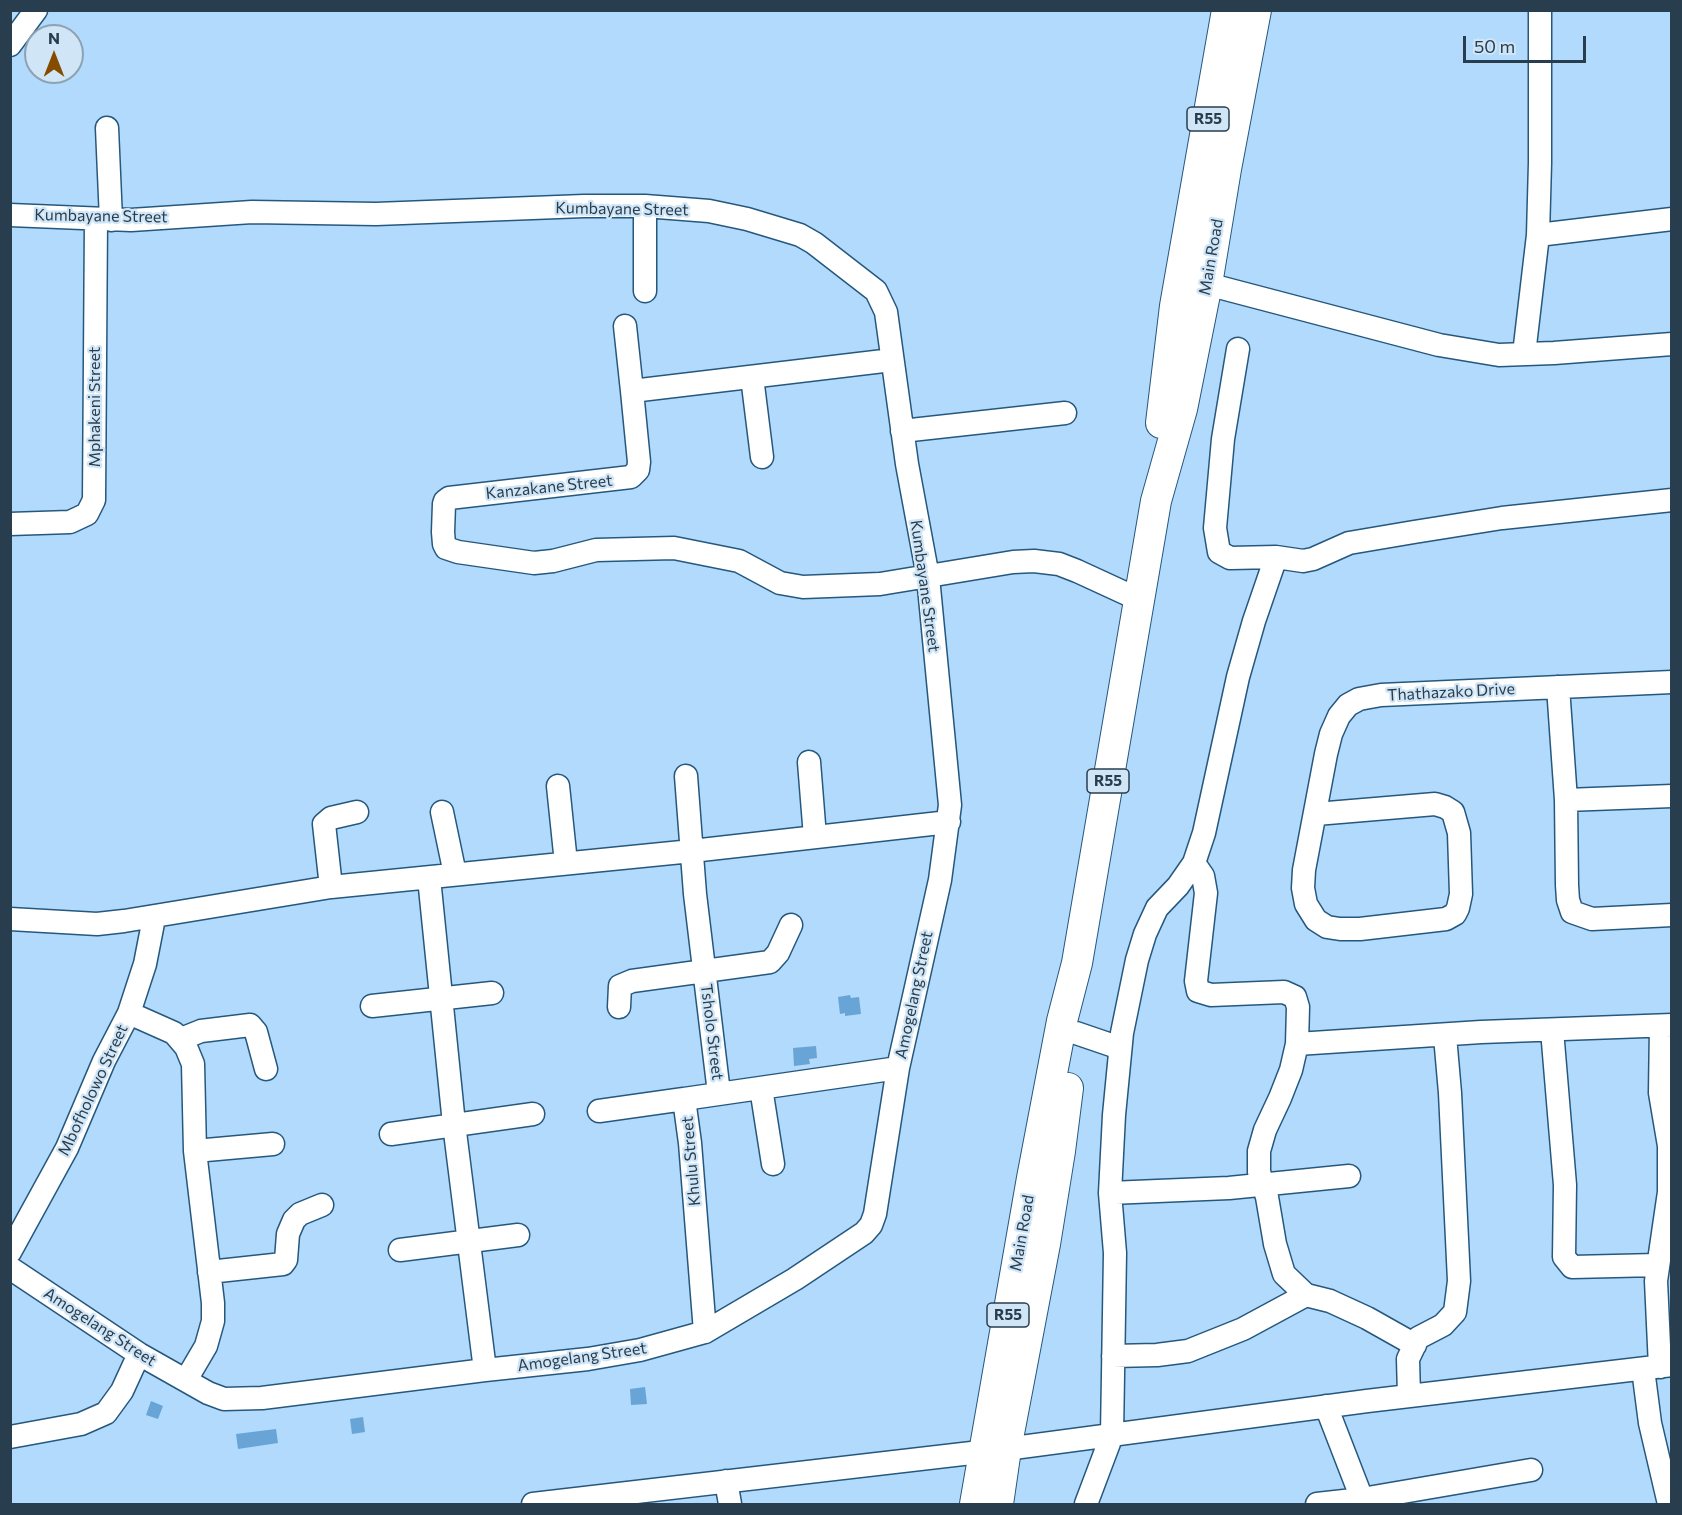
<!DOCTYPE html>
<style>
body{margin:0}
#map{position:relative;width:1682px;height:1515px;overflow:hidden;background:#b1dafd;font-family:Commissioner,sans-serif}
canvas{display:block}
.frame{position:absolute;inset:0;border:12px solid #283e4f;pointer-events:none}
.north{position:absolute;left:24px;top:24px;width:60px;height:60px;box-sizing:border-box;background:#d0e5f6;border:2px solid #8da2b3;border-radius:50%;rotate:0deg;font-size:16px;font-weight:700;line-height:24px;text-align:center;color:#283e4f}
.north::after{content:'';display:block;margin:auto;width:21px;height:27px;background:#854c00;clip-path:polygon(50% 0,100% 100%,50% 72%,0 100%)}
.scale{position:absolute;left:1463px;top:36px;width:123px;height:27px;box-sizing:border-box;border:3px solid #283e4f;border-top:0;padding-left:8px;font-size:18px;line-height:21px;white-space:nowrap;color:#283e4f;-webkit-text-stroke:4px #d0e5f6;paint-order:stroke}
</style>
<div id="map">
<canvas width="1682" height="1515"></canvas>
<div class="frame"></div>
<div class="north">N</div>
<div class="scale">50 m</div>
</div>
<script>
const context = document.querySelector('canvas').getContext('2d');
context.lineJoin = 'round';
function paint(path, color) { context.fillStyle = color; context.fill(path, 'evenodd'); }
const toPath = rows => new Path2D(rows.map(r => 'M' + r).join(''));
function trace(path, color, width, dash) { context.strokeStyle = color; context.lineWidth = width; context.lineCap = dash ? 'butt' : 'round'; context.setLineDash(dash || []); context.stroke(path); }
function drawText(font, color, halo, rows, align = 'center') {
  context.font = font + ' Commissioner,sans-serif'; context.lineWidth = 4.5; context.setLineDash([]); context.textBaseline = 'middle'; context.strokeStyle = halo; context.fillStyle = color; for (const [text, x, y, turn = 0] of rows) {
    context.save(); context.translate(x, y); context.rotate((+turn || 0) * Math.PI / 180); context.textAlign = isNaN(turn) ? turn : align; if (halo) context.strokeText(text, 0, 0); context.fillText(text, 0, 0); context.restore();
  }
}
paint(toPath([
 [850,995,851,998,859,997,861,1014,845,1016,845,1013,840,1014,838,997],
 [816,1046,817,1058,809,1059,810,1064,794,1066,793,1048],
 [645,1387,647,1404,631,1405,630,1389],
 [151,1401,163,1406,158,1419,146,1415],
 [363,1417,365,1432,352,1434,350,1419],
 [276,1429,278,1443,238,1449,236,1434]
]), '#68a4d5');
const minor = toPath([
 [10,45,36,10],
 [107,128,111,220],
 [645,206,645,291],
 [10,215,131,220,252,212,376,214,584,206,645,206,709,211,747,219,800,235,814,243,876,291,886,312,907,464,928,577,950,805,940,880,898,1068,875,1214,871,1225,864,1233,795,1279,705,1332,640,1350,588,1359,485,1370,262,1398,224,1399,208,1393,139,1354,10,1268],
 [1538,235,1672,219],
 [1207,284,1439,345,1499,355,1554,353,1672,344],
 [625,326,632,391],
 [1238,349,1223,439,1215,528,1219,552,1230,558,1276,557,1303,561,1313,559,1349,543,1414,532,1502,518,1672,500],
 [1524,354,1538,235,1540,163,1540,10],
 [892,360,632,391,639,462,638,470,631,477,449,498,445,501,444,504,443,532,444,544,446,548,458,552,534,563,553,561,596,550,674,548,739,561,780,583,803,587,880,584,1013,562,1034,561,1059,564,1077,571,1140,600],
 [752,377,762,457],
 [902,431,1065,413],
 [10,524,70,522,87,514,94,500,96,219],
 [1558,687,1566,800,1567,885,1568,900,1572,912,1592,919,1672,915],
 [809,762,815,837],
 [686,776,695,894,719,1093],
 [558,786,566,863],
 [1566,800,1672,796],
 [442,812,455,874],
 [1316,814,1435,804,1445,807,1453,812,1459,833,1461,894,1458,908,1455,914,1446,919,1360,929,1340,929,1327,927,1316,920,1306,904,1303,888,1304,870,1326,754,1331,734,1339,716,1348,705,1359,699,1381,695,1672,682],
 [1194,863,1203,876,1206,893,1196,981,1198,991,1211,995,1284,992,1295,997,1298,1007,1297,1044,1291,1070,1280,1098,1265,1130,1259,1151,1259,1172,1267,1197,1275,1244,1284,1274,1306,1295,1330,1301,1367,1318,1415,1345],
 [429,878,454,1124,485,1370],
 [331,887,324,824,331,818,357,812],
 [10,919,97,924,124,921,331,887,692,851,949,822],
 [372,1006,492,993],
 [619,1007,620,986,632,981,770,962,778,953,791,925],
 [129,1013,174,1033,186,1047,193,1064,195,1151,213,1303,213,1321,206,1346,186,1380],
 [1552,1030,1565,1185,1564,1257,1572,1267,1657,1265],
 [1076,1033,1120,1048],
 [181,1039,201,1031,250,1025,256,1032,266,1069],
 [1297,1044,1481,1032,1672,1025],
 [761,1088,773,1164],
 [599,1111,684,1099],
 [391,1134,533,1114],
 [195,1151,273,1144],
 [1110,1193,1229,1188,1349,1176],
 [400,1250,518,1235],
 [10,1252,67,1148,104,1061,129,1013,145,964,154,918],
 [209,1272,283,1264,286,1260,288,1234,294,1220,300,1214,322,1205],
 [705,1332,690,1143,684,1099,898,1068],
 [1113,1356,1157,1355,1188,1351,1243,1329,1306,1295],
 [1660,1367,1656,1281,1669,1192,1669,1146,1660,1093,1661,1026],
 [1643,1369,1650,1423,1669,1504],
 [1409,1396,1408,1359,1418,1338,1443,1325,1455,1312,1459,1281,1450,1093,1445,1036],
 [1326,1406,1362,1499],
 [10,1437,81,1424,106,1413,122,1391,139,1354],
 [726,1481,730,1504],
 [533,1504,1006,1449,1367,1401,1672,1365],
 [1086,1504,1112,1435,1115,1253,1110,1193,1114,1115,1122,1033,1137,960,1145,934,1157,908,1178,886,1194,863,1204,833,1238,677,1254,621,1276,557],
 [1317,1504,1362,1499,1531,1470]
]);
const major = toPath([
 [1161,423,1175,306,1227,10],
 [975,1504,1032,1178,1062,1021,1077,963,1156,501,1182,409,1207,284,1226,169,1256,10],
 [998,1504,1006,1449,1045,1244,1060,1151,1068,1088]
]);
trace(minor, '#26587d', 25);
trace(major, '#26587d', 32);
trace(minor, '#fff', 22);
trace(major, '#fff', 30);
for (const [x, y, w] of [
 [1208,119,42],
 [1108,781,42],
 [1008,1315,42]
]) { const box = new Path2D(); box.roundRect(x - w / 2, y - 12, w, 24, 4.5); context.fillStyle = '#d0e5f6'; context.fill(box); trace(box, '#283e4f', 1.5); }
drawText('bold 15px', '#283e4f', null, [
 ["R55",1208,119],
 ["R55",1108,781],
 ["R55",1008,1315]
]);
drawText('16px', '#283e4f', '#d0e5f6', [
 ["Kumbayane Street",622,209,1],
 ["Kumbayane Street",101,216,1],
 ["Main Road",1211,257,-80],
 ["Mphakeni Street",95,407,-90],
 ["Kanzakane Street",549,487,-6],
 ["Kumbayane Street",925,586,82],
 ["Thathazako Drive",1451,692,-3],
 ["Amogelang Street",914,995,-78],
 ["Tsholo Street",712,1032,83],
 ["Mbofholowo Street",93,1090,-65],
 ["Khulu Street",691,1161,-95],
 ["Main Road",1022,1233,-80],
 ["Amogelang Street",100,1327,33],
 ["Amogelang Street",582,1357,-8]
]);
</script>
